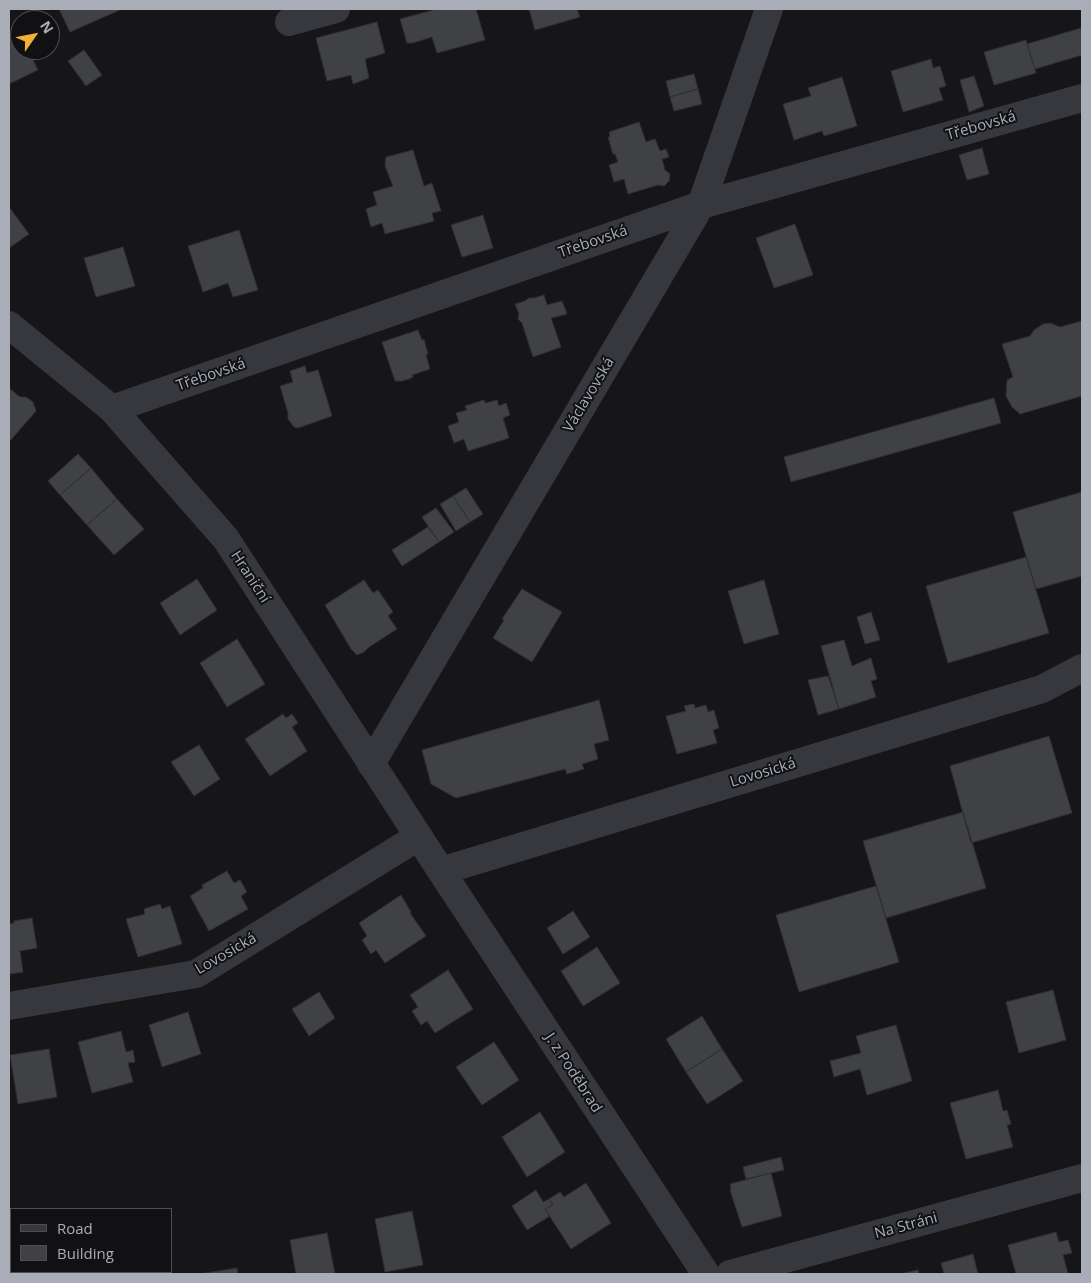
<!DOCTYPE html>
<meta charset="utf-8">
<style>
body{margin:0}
#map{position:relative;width:1091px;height:1283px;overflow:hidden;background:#161618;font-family:"Open Sans",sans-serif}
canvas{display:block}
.frame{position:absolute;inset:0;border:10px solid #a8adb8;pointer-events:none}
.legend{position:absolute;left:10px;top:1208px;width:162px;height:65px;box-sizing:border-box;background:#111113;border:1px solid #4d4f55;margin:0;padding:6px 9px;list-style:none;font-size:15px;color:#a8adb8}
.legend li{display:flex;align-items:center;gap:10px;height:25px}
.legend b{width:25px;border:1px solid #4d4f55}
.north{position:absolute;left:10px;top:10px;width:50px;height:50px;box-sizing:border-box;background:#111113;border:1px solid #4d4f55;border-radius:50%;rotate:57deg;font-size:14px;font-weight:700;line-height:20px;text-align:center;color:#a8adb8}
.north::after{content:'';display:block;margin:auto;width:18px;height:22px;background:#f2b134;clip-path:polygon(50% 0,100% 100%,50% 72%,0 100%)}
</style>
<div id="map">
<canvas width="1091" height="1283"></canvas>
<div class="frame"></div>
<ul class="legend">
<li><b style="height:6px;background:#37383d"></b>Road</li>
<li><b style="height:14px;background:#404145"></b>Building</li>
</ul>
<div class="north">N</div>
</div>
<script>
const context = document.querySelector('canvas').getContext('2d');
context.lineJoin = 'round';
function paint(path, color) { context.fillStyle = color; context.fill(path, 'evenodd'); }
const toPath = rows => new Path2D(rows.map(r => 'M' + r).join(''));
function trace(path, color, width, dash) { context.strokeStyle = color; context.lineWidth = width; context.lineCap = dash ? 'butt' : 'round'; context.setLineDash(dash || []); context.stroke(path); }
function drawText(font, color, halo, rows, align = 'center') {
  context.font = font + ' "Open Sans",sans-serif'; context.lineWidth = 4; context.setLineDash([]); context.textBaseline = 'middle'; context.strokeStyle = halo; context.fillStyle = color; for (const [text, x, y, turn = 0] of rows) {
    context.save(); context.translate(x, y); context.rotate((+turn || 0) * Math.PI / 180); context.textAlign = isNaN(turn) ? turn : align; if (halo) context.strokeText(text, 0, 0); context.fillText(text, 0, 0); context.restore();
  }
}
const building = toPath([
 [59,9,122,9,70,32,59,9],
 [437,9,476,9,485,40,437,53,432,37,413,43,407,43,400,19,437,9],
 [529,9,577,9,580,17,535,30,529,9],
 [377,22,385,53,365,59,369,78,353,84,351,75,327,81,316,38,377,22],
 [1081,28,1082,55,1035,69,1027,44,1081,28],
 [17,29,20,34,20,50,28,50,38,70,9,84,9,33,17,29],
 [1026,40,1036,73,994,85,984,52,1026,40],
 [84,50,102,75,86,86,68,61,84,50],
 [931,59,933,68,940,66,946,86,939,88,943,100,903,112,891,71,931,59],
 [694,74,698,89,670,97,666,81,694,74],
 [974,76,984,106,969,112,960,80,974,76],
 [842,77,857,126,824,136,822,131,794,140,783,104,811,96,808,88,842,77],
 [698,89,702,104,674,111,670,97,698,89],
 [639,122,646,142,655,139,660,151,666,149,669,157,662,159,665,170,670,174,669,181,664,186,658,185,628,194,624,179,614,182,609,165,618,162,615,154,613,154,608,137,610,137,609,132,639,122],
 [982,148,989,174,967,180,959,155,982,148],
 [413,150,424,186,432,183,441,211,432,213,434,221,385,234,382,223,371,227,366,209,377,205,373,192,393,186,385,166,386,157,413,150],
 [9,207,29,234,9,248,9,207],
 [483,215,493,248,462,257,451,225,483,215],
 [795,224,813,275,774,288,756,238,795,224],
 [239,230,258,290,233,297,228,283,203,292,188,246,239,230],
 [123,247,135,286,96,297,84,258,123,247],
 [544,295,547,305,562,301,567,314,551,318,561,347,533,357,522,323,518,319,519,314,515,304,525,301,529,298,534,298,544,295],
 [1082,321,1082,396,1020,414,1019,413,1012,407,1006,396,1007,380,1013,377,1002,344,1030,336,1034,330,1043,324,1050,323,1060,327,1082,321],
 [418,330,422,340,424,339,428,354,426,355,430,369,412,375,413,377,409,379,402,381,395,381,382,342,418,330],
 [305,366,307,373,318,370,332,416,298,428,294,427,288,419,288,413,280,386,293,382,290,371,305,366],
 [9,388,20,397,26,397,33,402,36,411,9,442,9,388],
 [994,398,1001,423,791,482,784,457,994,398],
 [484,400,485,403,497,400,499,406,506,403,510,415,503,418,509,438,468,451,464,439,454,443,448,426,459,422,456,413,467,410,465,406,484,400],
 [78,454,91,468,60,495,48,481,78,454],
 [91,468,117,499,87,525,60,495,91,468],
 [466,488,483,514,470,522,453,496,466,488],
 [1082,492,1082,576,1036,589,1013,512,1082,492],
 [453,496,470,522,456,531,440,504,453,496],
 [117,499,144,529,114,555,87,525,117,499],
 [436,508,454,532,439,542,422,517,436,508],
 [428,527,439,542,402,566,392,550,428,527],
 [1026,557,1049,633,948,663,926,586,1026,557],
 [197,579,217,610,180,635,160,603,197,579],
 [364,580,373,593,378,590,393,612,388,616,397,629,369,647,364,652,357,655,351,649,325,605,364,580],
 [764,580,779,634,744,644,728,591,764,580],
 [522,589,562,612,532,662,493,638,504,620,502,619,522,589],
 [871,612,880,640,865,644,857,617,871,612],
 [237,639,265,684,227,707,200,663,237,639],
 [844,640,852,666,871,658,877,679,871,681,876,697,839,709,821,646,844,640],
 [828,676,839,709,818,715,808,680,828,676],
 [599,700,609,740,594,744,598,759,582,764,584,769,567,774,565,769,456,798,431,784,422,750,599,700],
 [694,704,695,708,706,705,708,712,714,710,719,728,713,730,717,743,677,754,666,716,686,711,684,706,694,704],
 [283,714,286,718,292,714,298,723,292,727,307,751,270,776,245,739,283,714],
 [1049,736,1072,813,971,843,950,766,1049,736],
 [199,745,220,779,194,796,171,762,199,745],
 [963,812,986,888,886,918,863,841,963,812],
 [227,871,234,883,240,880,247,892,241,896,248,909,209,931,190,896,203,888,202,885,227,871],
 [876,886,899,962,799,992,776,915,876,886],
 [401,895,411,912,410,913,426,936,385,963,376,950,371,954,362,940,367,936,359,923,401,895],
 [160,904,162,909,170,906,182,944,138,957,126,919,145,914,144,909,160,904],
 [573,911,590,937,563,954,547,928,573,911],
 [32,918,37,948,20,951,23,972,9,974,9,924,14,923,14,921,32,918],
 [597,947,620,983,583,1006,561,971,597,947],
 [448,970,473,1009,435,1033,427,1021,421,1025,412,1011,418,1007,410,995,448,970],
 [1053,990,1066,1040,1019,1053,1006,1002,1053,990],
 [319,992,335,1018,309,1036,292,1009,319,992],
 [188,1012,201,1054,162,1067,149,1025,188,1012],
 [702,1016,722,1049,686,1072,666,1039,702,1016],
 [896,1025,912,1081,867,1095,860,1069,834,1077,830,1061,861,1053,856,1036,896,1025],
 [121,1031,126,1052,133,1050,135,1062,128,1063,133,1082,92,1093,78,1042,121,1031],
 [494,1042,519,1080,482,1105,456,1067,494,1042],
 [49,1049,57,1097,18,1104,10,1055,49,1049],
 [722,1049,743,1081,707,1104,686,1072,722,1049],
 [998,1090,1003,1111,1007,1110,1011,1124,1007,1125,1013,1147,966,1159,950,1103,998,1090],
 [540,1112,565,1152,527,1177,502,1137,540,1112],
 [781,1157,784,1170,746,1179,743,1167,781,1157],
 [771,1173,782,1216,742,1227,730,1190,731,1189,730,1184,771,1173],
 [586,1183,611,1223,571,1249,545,1209,553,1205,549,1199,560,1192,564,1197,586,1183],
 [536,1190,543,1202,549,1199,553,1205,545,1209,550,1216,527,1230,512,1206,536,1190],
 [412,1211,423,1265,385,1272,375,1219,412,1211],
 [1056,1232,1059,1242,1068,1240,1072,1253,1063,1255,1068,1274,1016,1274,1008,1245,1056,1232],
 [327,1233,335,1274,296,1274,290,1240,327,1233],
 [973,1254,978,1274,944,1274,941,1263,973,1254],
 [237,1268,238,1274,200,1274,237,1268],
 [918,1270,919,1274,900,1274,918,1270],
 [70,1272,85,1272,86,1274,59,1274,70,1272]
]);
paint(building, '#404145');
trace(building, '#303034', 1);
trace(toPath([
 [289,22,336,9],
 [9,325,112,409,226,539,441,871,706,1274],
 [112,409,701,205,1082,98],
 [371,764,701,205,769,9],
 [441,871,1042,689,1082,668],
 [9,1006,196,974,418,837],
 [730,1274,1082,1178]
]), '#37383d', 28);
drawText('15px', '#a8adb8', '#111113', [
 ["Třebovská",981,126,-16],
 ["Třebovská",593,242,-19],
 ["Třebovská",211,375,-19],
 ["Václavovská",589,395,-59],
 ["Hraniční",250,577,57],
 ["Lovosická",763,773,-17],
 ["Lovosická",226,954,-30],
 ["J. z Poděbrad",573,1073,57],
 ["Na Stráni",906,1226,-15]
]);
</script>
